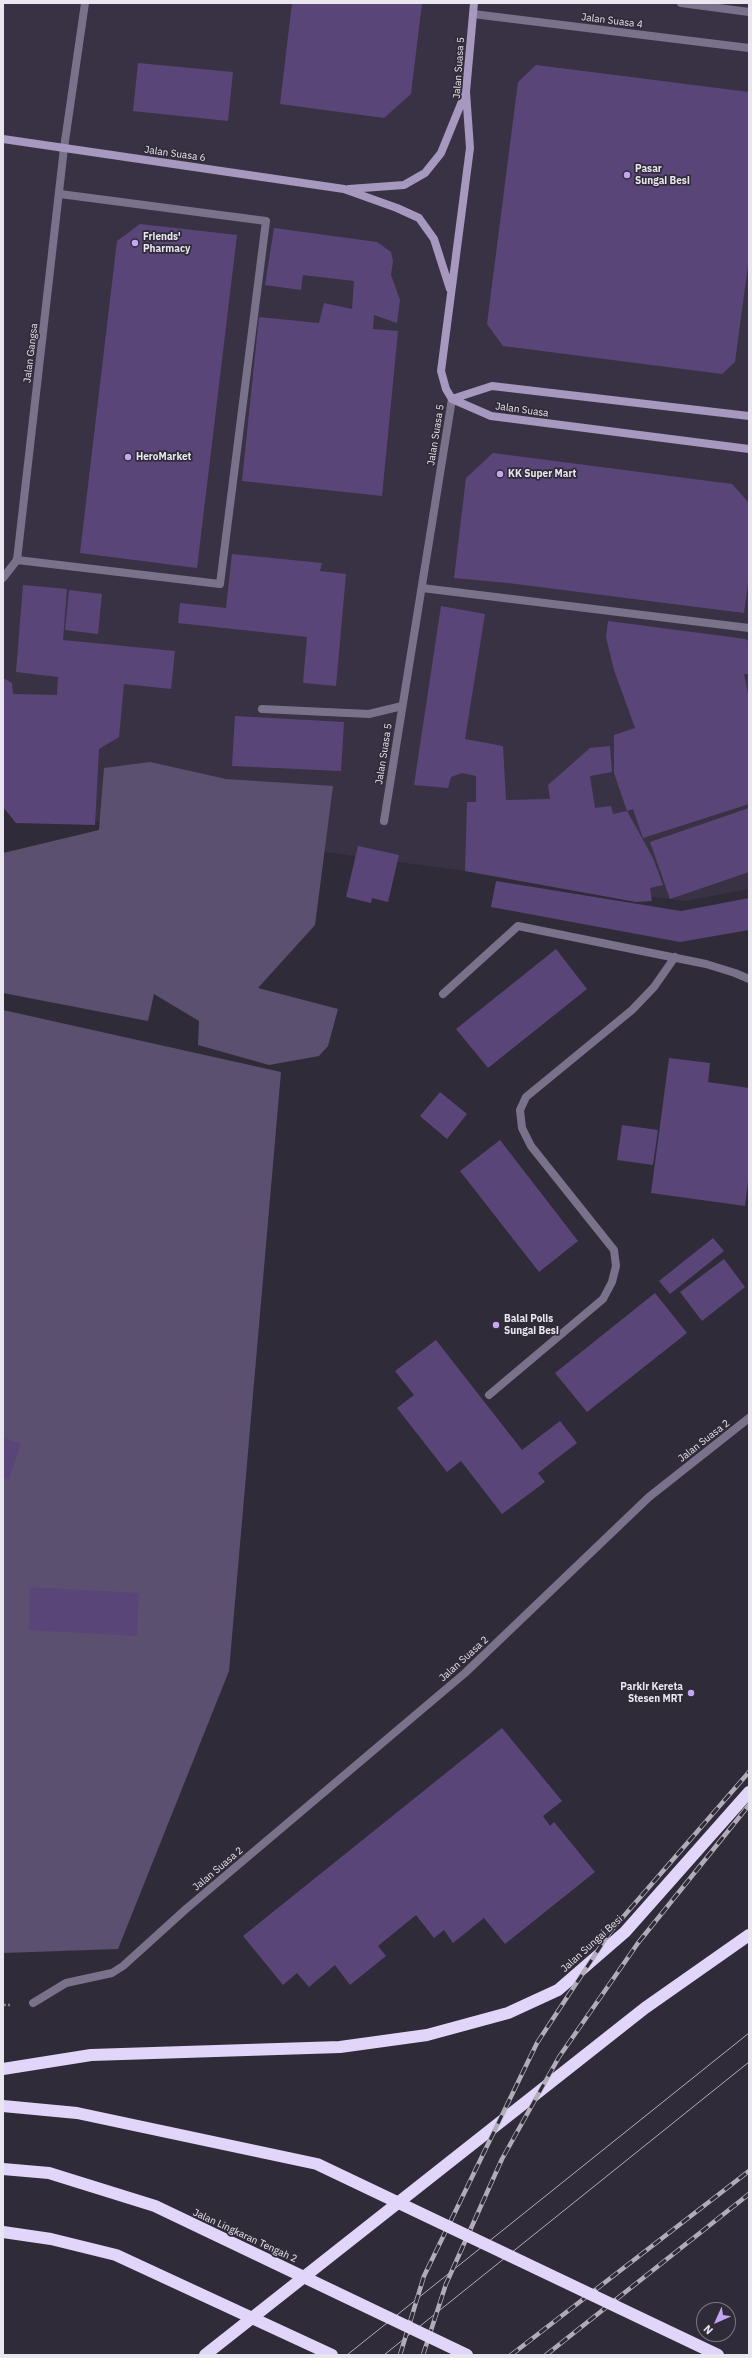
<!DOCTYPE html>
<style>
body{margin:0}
#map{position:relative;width:752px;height:2358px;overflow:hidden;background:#302b38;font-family:"IBM Plex Sans",sans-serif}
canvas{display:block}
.frame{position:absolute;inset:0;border:4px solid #e9e6ef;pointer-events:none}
.north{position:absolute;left:696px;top:2302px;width:40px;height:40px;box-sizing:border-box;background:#302b38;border:1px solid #7a7681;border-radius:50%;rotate:225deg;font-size:11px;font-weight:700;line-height:16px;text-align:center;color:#e9e6ef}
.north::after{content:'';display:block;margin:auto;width:14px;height:18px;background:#c3a7f2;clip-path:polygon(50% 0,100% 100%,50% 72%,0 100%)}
</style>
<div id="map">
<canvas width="752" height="2358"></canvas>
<div class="frame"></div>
<div class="north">N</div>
</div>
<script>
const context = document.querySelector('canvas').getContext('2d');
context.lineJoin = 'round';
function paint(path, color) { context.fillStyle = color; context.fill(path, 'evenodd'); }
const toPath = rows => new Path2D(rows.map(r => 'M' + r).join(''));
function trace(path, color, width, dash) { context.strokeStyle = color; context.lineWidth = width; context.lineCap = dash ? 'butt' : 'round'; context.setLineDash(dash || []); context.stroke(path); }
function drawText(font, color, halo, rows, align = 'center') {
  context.font = font + ' "IBM Plex Sans",sans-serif'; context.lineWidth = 3.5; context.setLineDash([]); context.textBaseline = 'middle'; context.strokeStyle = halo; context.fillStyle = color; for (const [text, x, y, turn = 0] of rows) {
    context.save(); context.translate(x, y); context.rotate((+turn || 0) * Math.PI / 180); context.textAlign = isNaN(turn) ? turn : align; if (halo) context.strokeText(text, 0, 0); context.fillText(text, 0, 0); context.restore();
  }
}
paint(toPath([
 [3,3,749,3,749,889,685,901,3,808]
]), '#393245');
paint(toPath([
 [150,762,226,779,333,786,315,925,258,988,338,1009,328,1046,319,1056,269,1065,198,1045,199,1021,154,994,148,1021,3,993,3,853,99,830,104,768],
 [3,1010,281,1072,229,1671,118,1949,3,1953]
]), '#5c5070');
paint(toPath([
 [292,3,422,3,411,94,384,118,280,104],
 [138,63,233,72,228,121,133,111],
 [536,65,749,92,749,258,735,362,722,374,503,346,487,324,518,82],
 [140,224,237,235,197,568,80,553,117,241],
 [274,228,377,242,391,252,393,261,391,275,400,300,397,323,374,315,373,329,398,331,382,496,242,481,259,317,319,323,324,303,352,309,354,281,303,275,301,290,265,285],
 [493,453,732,484,749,503,749,576,744,613,508,583,454,578,466,478],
 [232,554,322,563,320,571,346,574,336,686,303,683,307,637,178,623,180,603,226,608],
 [23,585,67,589,63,640,175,651,171,689,124,684,119,737,99,749,95,825,16,823,3,807,3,678,12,683,13,694,57,695,58,677,16,672],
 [69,590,102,594,98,634,65,630],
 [441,606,485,614,465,739,503,746,506,800,550,799,548,785,590,748,610,746,612,772,590,776,595,808,611,806,613,814,627,811,653,858,663,885,650,888,652,901,636,902,465,871,467,802,476,802,476,776,462,773,451,777,448,788,414,785],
 [608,621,746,639,749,642,749,674,744,674,749,698,749,804,643,838,633,809,627,811,614,773,614,735,635,728,614,670,606,637],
 [235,716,344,722,341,771,232,766],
 [749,808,749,872,670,899,650,842],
 [358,846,399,855,388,902,372,898,371,903,346,897],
 [496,881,681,911,749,898,749,930,680,942,491,907],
 [556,949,587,989,488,1068,456,1029],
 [669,1058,710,1063,708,1082,749,1088,749,1173,745,1206,651,1193],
 [440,1092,467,1114,447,1139,420,1116],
 [622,1125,658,1130,653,1165,617,1160],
 [500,1140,578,1241,539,1272,460,1171],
 [713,1238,724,1251,670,1294,659,1281],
 [724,1259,745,1287,702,1321,680,1292],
 [655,1293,687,1333,587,1412,555,1373],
 [436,1340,522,1450,560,1421,577,1443,538,1473,545,1482,502,1514,461,1461,447,1472,397,1408,414,1395,395,1371],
 [3,1438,21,1444,9,1480,3,1478],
 [30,1587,139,1593,137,1636,29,1630],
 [502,1728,562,1801,543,1816,550,1826,554,1822,595,1872,505,1944,484,1918,453,1943,444,1930,434,1938,416,1915,378,1946,386,1956,350,1985,335,1965,309,1987,297,1973,283,1985,243,1936]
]), '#5a4579');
trace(toPath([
 [3,2005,10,2005]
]), '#7f7b86', 2.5, [3, 2]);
trace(toPath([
 [3,578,17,560,220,584,266,221,60,194],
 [422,588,749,628],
 [262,709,369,714,402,706],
 [443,994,518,926,706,964,735,973,749,979],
 [489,1395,603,1299,612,1282,616,1266,614,1250,531,1146,522,1128,520,1110,526,1097,632,1010,654,987,675,957],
 [33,2003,66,1983,112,1973,123,1966,186,1909]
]), '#7a728a', 8);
trace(toPath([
 [681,3,749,12],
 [473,14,749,48],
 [17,560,64,148,85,3],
 [384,821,452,399],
 [186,1909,465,1673,649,1497,749,1418]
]), '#7a728a', 8);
trace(toPath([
 [3,139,344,189,397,208,419,218,434,239,450,289],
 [349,189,404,185,425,173,441,153,465,94],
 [452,399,446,389,441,371,470,148,466,92,474,3],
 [452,399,491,416,749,449],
 [452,399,492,386,749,416]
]), '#a698bf', 8);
trace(toPath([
 [3,2069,91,2055,340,2047,427,2035,508,2013,558,1990,625,1932,749,1792],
 [205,2355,645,2008,749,1935]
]), '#e2d5fa', 12);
trace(toPath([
 [347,2355,749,2033],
 [384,2355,749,2062]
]), '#b1adb8', 1);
const rail = toPath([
 [400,2355,424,2276,537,2043,610,1932,749,1772],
 [423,2355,446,2284,502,2159,559,2057,638,1943,749,1805],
 [511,2355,749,2171],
 [546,2355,749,2194]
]);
trace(rail, '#b1adb8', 4.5);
trace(rail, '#302b38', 3, [9]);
trace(toPath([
 [3,2106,77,2113,317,2164,718,2355],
 [3,2169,49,2173,155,2206,467,2355],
 [3,2232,51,2239,116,2255,332,2355]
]), '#e2d5fa', 12);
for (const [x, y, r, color] of [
 [627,175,4,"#c3a7f2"],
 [135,243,4,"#c3a7f2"],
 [128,457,4,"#c3a7f2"],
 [500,474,4,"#c3a7f2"],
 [496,1325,4,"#c3a7f2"],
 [691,1693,4,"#c3a7f2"]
]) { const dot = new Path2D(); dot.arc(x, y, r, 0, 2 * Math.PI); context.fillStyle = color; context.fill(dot); trace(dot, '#302b38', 1.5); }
drawText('10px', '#e9e6ef', '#302b38', [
 ["Jalan Suasa 4",612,21,7],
 ["Jalan Suasa 5",459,68,-86],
 ["Jalan Suasa 6",175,154,8],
 ["Jalan Gangsa",31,353,-83],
 ["Jalan Suasa",522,410,8],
 ["Jalan Suasa 5",436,435,-81],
 ["Jalan Suasa 5",384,754,-81],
 ["Jalan Suasa 2",704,1441,-38],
 ["Jalan Suasa 2",464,1659,-42],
 ["Jalan Suasa 2",218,1869,-40],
 ["Jalan Sungai Besi",592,1944,-42],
 ["Jalan Lingkaran Tengah 2",245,2236,25]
]);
drawText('bold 10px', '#e9e6ef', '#302b38', [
 ["Pasar",635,169],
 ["Sungai Besi",635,181],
 ["Friends'",143,237],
 ["Pharmacy",143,249],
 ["HeroMarket",136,457],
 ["KK Super Mart",508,474],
 ["Balai Polis",504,1319],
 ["Sungai Besi",504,1331],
 ["Parkir Kereta",683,1687,"right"],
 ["Stesen MRT",683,1699,"right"]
], 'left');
</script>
